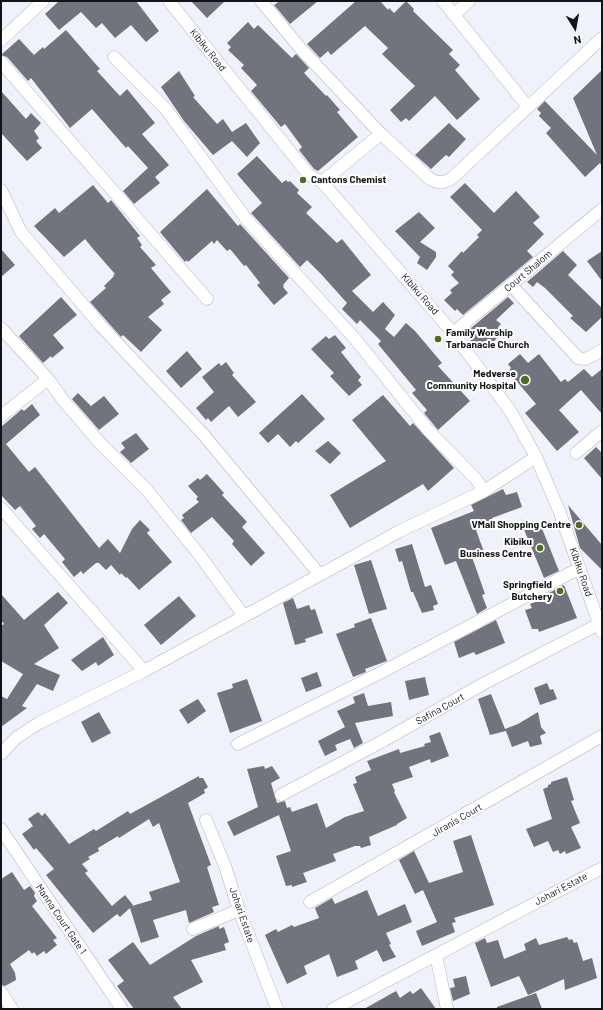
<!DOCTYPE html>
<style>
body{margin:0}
#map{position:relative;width:603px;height:1010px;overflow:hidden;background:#eff1fb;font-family:Barlow,sans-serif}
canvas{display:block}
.frame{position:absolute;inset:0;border:2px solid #121316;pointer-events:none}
.north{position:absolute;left:555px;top:8px;width:40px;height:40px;-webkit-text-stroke:3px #fff;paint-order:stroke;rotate:169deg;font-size:11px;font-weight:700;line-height:16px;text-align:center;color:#121316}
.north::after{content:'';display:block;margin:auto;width:14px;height:18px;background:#121316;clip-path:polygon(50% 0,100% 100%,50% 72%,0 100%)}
</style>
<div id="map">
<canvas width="603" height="1010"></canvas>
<div class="frame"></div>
<div class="north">N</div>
</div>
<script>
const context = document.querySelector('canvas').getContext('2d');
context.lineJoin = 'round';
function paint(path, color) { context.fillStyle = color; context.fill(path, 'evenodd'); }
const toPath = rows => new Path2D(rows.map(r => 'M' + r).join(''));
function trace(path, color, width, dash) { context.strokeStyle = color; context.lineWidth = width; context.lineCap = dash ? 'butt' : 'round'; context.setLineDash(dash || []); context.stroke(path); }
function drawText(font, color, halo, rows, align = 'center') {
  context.font = font + ' Barlow,sans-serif'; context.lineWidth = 4; context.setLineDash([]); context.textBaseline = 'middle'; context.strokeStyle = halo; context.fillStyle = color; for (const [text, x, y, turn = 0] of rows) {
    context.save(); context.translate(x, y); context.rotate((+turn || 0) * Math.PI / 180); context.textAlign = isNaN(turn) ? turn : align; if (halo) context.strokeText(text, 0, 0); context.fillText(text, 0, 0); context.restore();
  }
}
paint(toPath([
 [59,1,136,1,159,31,146,42,131,25,115,38,102,23,96,28,81,12,59,30,45,14],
 [191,1,225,1,207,18],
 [280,1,318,1,290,24,274,5],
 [356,1,380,1,388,10,389,8,394,13,406,1,414,9,413,11,453,50,449,54,460,65,455,70,480,99,457,120,435,96,409,121,406,118,401,122,390,110,415,86,382,54,388,48,365,26,331,55,328,51,320,58,307,44],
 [248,22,254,29,258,25,292,58,296,54,309,68,304,73,326,96,327,95,340,110,337,112,358,137,318,171,314,169,299,150,302,147,285,124,281,127,251,91,257,85,241,68,244,65,228,50,231,47,227,43],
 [66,30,100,69,97,71,120,96,127,89,155,123,142,134,169,165,155,177,160,183,134,204,123,191,148,168,128,146,126,148,92,109,70,128,31,78,28,81,7,57,1,55,19,39,34,55,43,47,44,49],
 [602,70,602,166,600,163,585,177,546,133,551,128,539,116,541,113,537,109,545,101,597,155,573,98],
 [179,71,195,96,193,97,217,124,223,119,232,132,246,123,260,143,247,157,232,141,213,155,184,121,161,87],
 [1,91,26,119,31,113,41,123,34,131,39,138,36,141,42,148,27,161,1,133],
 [449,123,466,139,449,157,446,155,431,169,415,155],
 [257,156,282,183,286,180,288,182,290,181,299,190,297,193,312,207,306,213,337,243,342,239,371,275,352,291,373,312,383,302,395,315,385,329,394,337,406,323,415,331,442,363,438,366,470,401,438,430,424,413,427,410,412,393,416,390,378,344,381,341,360,320,357,324,342,309,347,303,321,274,307,260,300,267,251,213,262,203,237,174],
 [465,183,494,213,516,191,540,217,533,223,544,234,527,251,533,257,463,315,457,309,455,311,444,300,452,293,450,290,459,283,451,275,454,272,448,266,462,251,463,253,479,237,477,235,482,230,450,197],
 [93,185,108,203,111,200,140,236,137,238,142,245,140,247,156,265,151,268,171,292,161,300,164,304,148,317,162,330,141,352,123,335,121,337,90,302,106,288,104,286,114,276,113,275,115,274,94,250,85,239,64,257,34,226,55,208,59,213],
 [207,189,238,226,240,224,289,278,283,285,284,286,283,287,288,293,274,305,257,285,260,283,246,265,244,266,230,249,227,251,217,240,214,244,212,241,188,262,187,260,185,262,160,232],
 [419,212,435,228,420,242,436,252,436,257,427,270,417,263,420,257,395,231],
 [1,249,15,265,1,277],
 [563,251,577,265,568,275,602,308,602,317,586,332,570,318,573,316,545,288,537,282,533,287,527,282],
 [602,251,602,281,587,261],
 [61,297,77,315,53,335,64,348,52,358,51,356,43,363,19,336],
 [508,297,514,303,496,320,501,324,498,327,503,331,489,347,483,342,477,347,464,334],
 [335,335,346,348,341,352,361,377,358,380,362,385,349,396,330,376,334,373,311,349,326,336,329,339],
 [187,351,202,369,181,388,166,371],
 [520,354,528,363,539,354,561,382,565,379,568,382,584,369,592,377,602,369,602,414,581,390,559,410,579,432,557,451,525,413,536,404,508,371,511,368,508,364],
 [226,362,234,373,232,375,256,402,238,417,229,406,211,422,208,418,206,420,196,408,214,392,202,377,219,363,221,366],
 [78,393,91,406,104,396,119,414,99,430,72,399],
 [302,394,325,419,298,443,296,441,290,447,278,434,268,443,259,433],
 [383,395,410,426,413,423,454,468,428,491,423,484,350,528,330,495,386,461,352,420],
 [32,404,40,415,6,444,29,472,35,467,99,548,108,539,120,553,132,529,140,520,150,530,147,533,172,562,139,590,127,577,126,578,121,573,120,575,111,565,106,570,99,563,96,563,83,574,81,571,74,577,62,562,65,559,44,534,40,538,32,529,36,526,20,506,15,510,1,495,1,427,22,409,24,411],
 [136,433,149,449,131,463,120,452,125,448,121,443],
 [328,441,341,453,330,464,315,451],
 [596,447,602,453,602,479,584,458],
 [207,474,224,493,222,495,247,522,242,527,265,553,251,566,232,544,234,541,212,517,191,533,181,520,184,518,182,515,199,502,196,499,198,497,188,486,198,478,200,480],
 [503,489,506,495,517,492,522,507,492,518,494,522,476,530,484,552,472,557,485,594,482,595,487,608,477,614,456,561,445,565,431,528,474,511,471,505],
 [568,505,602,545,602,570,580,548],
 [539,521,559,571,544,578,523,527],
 [412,544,425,587,431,585,438,604,433,606,434,610,422,613,413,592,411,592,402,561,399,562,395,549],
 [371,560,387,609,369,614,354,565],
 [564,585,577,618,539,632,538,629,532,629,525,610,532,608,530,604,551,596,549,593],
 [58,592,68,603,44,625,59,648,34,664,60,675,53,691,37,684,22,706,27,708,1,727,1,696,7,699,23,674,1,661,1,626,4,624,1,620,1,594,24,620],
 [179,596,196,616,161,645,144,625],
 [293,598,297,609,309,605,311,610,315,609,323,633,305,639,306,642,295,645,283,603],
 [371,618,387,661,365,669,366,672,353,677,336,634,355,627,354,624],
 [496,620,505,643,476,655,474,652,459,658,454,642],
 [103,637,114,655,98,666,96,662,82,671,71,660],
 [317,672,322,686,306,692,301,678],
 [425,677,429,695,409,700,405,681],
 [247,679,262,721,230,733,217,693,233,688,232,684],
 [547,683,550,690,553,689,557,699,540,705,534,688],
 [364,693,368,706,391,702,393,716,355,723,363,743,354,748,350,739,335,745,337,750,325,756,318,741,345,727,337,711,355,703,353,697],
 [491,694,505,729,518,724,538,712,541,727,546,733,540,736,542,744,530,747,528,741,512,747,506,731,490,735,478,699],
 [198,699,206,711,188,724,179,710],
 [99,712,111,733,92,743,81,722],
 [440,732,449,756,431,763,430,759,409,767,413,777,392,784,395,791,394,792,407,818,397,824,397,825,369,837,371,845,361,848,360,846,355,846,333,854,336,861,303,873,307,882,292,887,292,885,286,886,276,856,291,851,279,815,234,836,227,822,258,807,247,769,264,766,265,769,272,766,280,778,271,783,277,803,285,801,287,808,290,807,292,812,317,803,326,828,345,817,364,811,353,784,357,783,355,777,371,770,367,761,399,749,400,753,425,746,424,744,431,742,429,736],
 [199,776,199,778,203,778,208,787,204,790,205,793,188,803,211,865,207,867,219,905,212,907,214,912,189,923,186,910,153,920,159,937,141,943,130,908,120,917,117,914,93,933,46,875,54,869,36,848,34,850,22,834,33,826,28,819,38,812,42,816,45,813,69,844,94,829,96,831,128,811,130,814],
 [149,819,153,827,159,823,180,882,149,892,152,900,132,906,133,905,125,895,112,906,85,873,88,871,82,864,90,859,88,857,99,851,98,848,118,836,119,838],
 [567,777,574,800,571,801,580,823,571,827,581,848,566,854,565,851,560,854,558,850,553,852,548,841,534,847,526,829,552,819,543,789,548,787,548,785,551,784,551,782],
 [471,835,494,905,454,918,456,922,452,923,455,932,422,946,416,931,437,922,423,890,415,894,399,860,414,851,429,883,463,872,453,841],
 [12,872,24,890,30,886,35,893,34,896,37,901,32,906,57,938,53,940,57,945,46,954,44,951,37,956,34,952,32,954,29,950,10,964,15,973,16,980,5,986,1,985,1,879],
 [367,890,378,916,405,904,412,922,386,933,391,944,389,945,396,957,383,962,377,950,355,961,358,969,337,977,329,954,304,966,307,974,287,984,265,935,276,929,278,932,292,925,294,927,319,918,315,908,332,898,335,904],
 [219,926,219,929,224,927,229,942,224,944,226,950,191,960,203,982,173,997,182,1009,134,1009,117,986,124,981,108,960,133,942,150,965,196,936],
 [567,937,569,940,572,939,574,943,577,942,583,961,592,958,597,978,565,990,564,979,528,995,519,976,491,987,475,943,485,938,487,943,498,940,504,959,526,950,524,944,536,938,539,945],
 [466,976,470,994,453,1001,450,988,455,987,453,979],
 [421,988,436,1009,364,1009,396,991,400,998,410,991,413,994],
 [536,993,542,1009,497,1009,497,1007]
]), '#71747c');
const street = toPath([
 [169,1,309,175,322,182,453,333,511,412,536,457,560,513,602,632],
 [261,1,301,49,381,134,430,179,437,182,444,182,451,179,602,38],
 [443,1,528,107],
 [455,14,469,1],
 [1,40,43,1],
 [114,57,165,108,247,220,356,340,428,430,476,479,484,491],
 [1,62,207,299],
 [322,182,381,134],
 [1,190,21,232,101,326,203,434,320,575],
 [511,285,578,358,585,359,592,356,602,350],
 [1,328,48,379,63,400,99,442,146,489,198,553,244,616],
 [453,333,602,209],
 [1,416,48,379],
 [576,453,602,431],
 [1,508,144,671],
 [238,744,380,673,580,568],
 [1,754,16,738,39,723,144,671,400,531,484,491,536,457],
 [281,795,381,742,483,684,599,624],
 [206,820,225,866,239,910,277,1009],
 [1,829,122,1009],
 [310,902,602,736],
 [193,929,239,910],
 [436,955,447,1009],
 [1,992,12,1009],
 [333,1009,602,868]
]);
trace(street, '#b4b6bf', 13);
trace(street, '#fff', 12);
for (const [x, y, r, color] of [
 [303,180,4,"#4d6c21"],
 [438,339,4,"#4d6c21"],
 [525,380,5,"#4d6c21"],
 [579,525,4,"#4d6c21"],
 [540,548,4,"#4d6c21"],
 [560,591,4,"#4d6c21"]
]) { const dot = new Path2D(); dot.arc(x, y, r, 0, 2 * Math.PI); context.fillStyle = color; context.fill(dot); trace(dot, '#fff', 1.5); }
drawText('10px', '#121316', '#fff', [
 ["Kibiku Road",208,50,51],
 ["Court Shalom",528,271,-40],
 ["Kibiku Road",420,294,49],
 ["Kibiku Road",581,572,71],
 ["Safina Court",440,709,-29],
 ["Jiranis Court",457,820,-30],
 ["Johari Estate",561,889,-28],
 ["Johari Estate",242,915,71],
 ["Manna Court Gate 1",61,919,56]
]);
drawText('bold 10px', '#121316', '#fff', [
 ["Cantons Chemist",311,180,"left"],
 ["Family Worship",446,333,"left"],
 ["Tarbanacle Church",446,345,"left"],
 ["Medverse",516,374],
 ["Community Hospital",516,386],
 ["VMall Shopping Centre",571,525],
 ["Kibiku",532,542],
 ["Business Centre",532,554],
 ["Springfield",552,585],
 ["Butchery",552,597]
], 'right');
</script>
